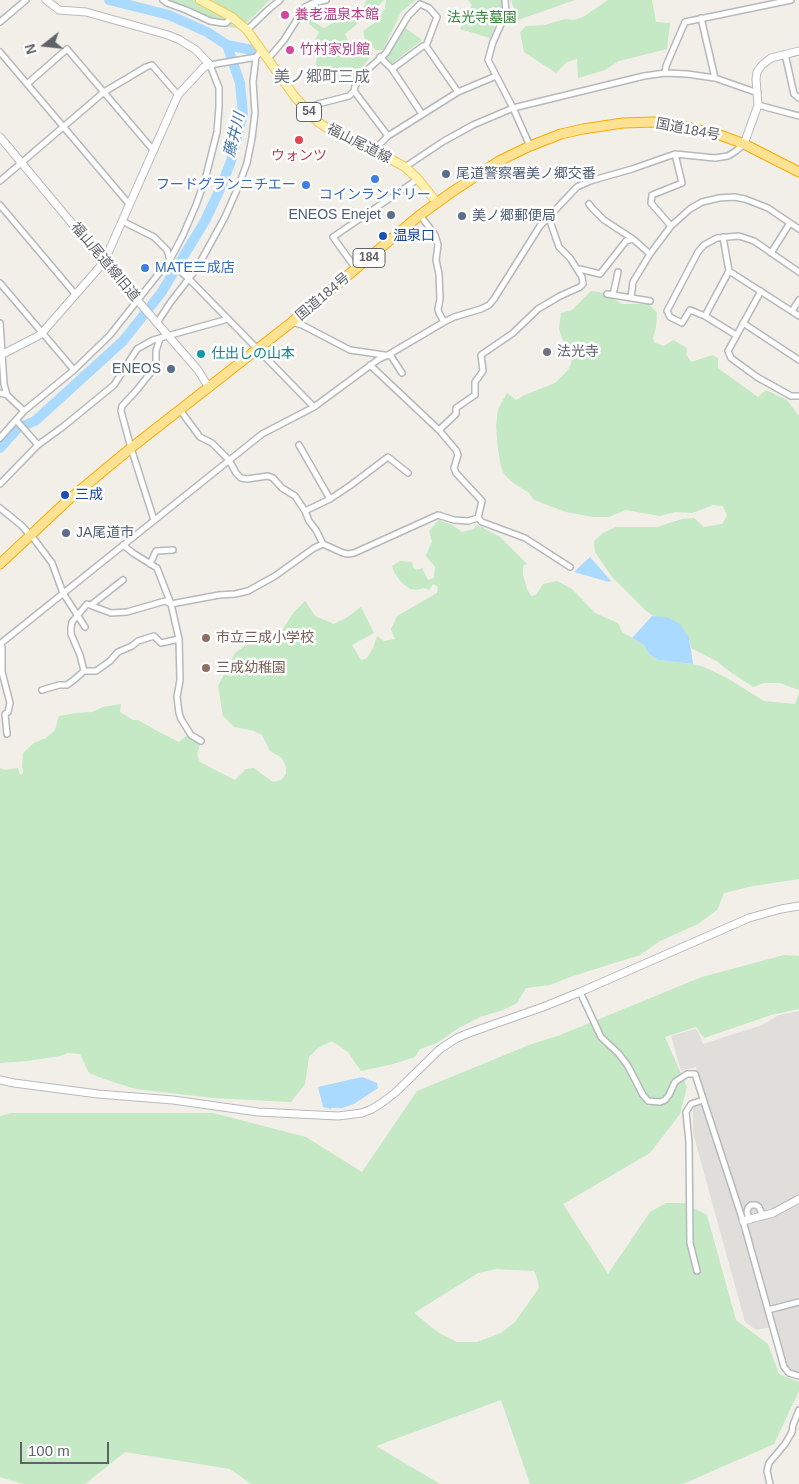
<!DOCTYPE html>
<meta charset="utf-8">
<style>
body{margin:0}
#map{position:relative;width:799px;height:1484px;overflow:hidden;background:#f1efe8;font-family:Helvetica,sans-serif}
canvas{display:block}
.north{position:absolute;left:20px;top:20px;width:50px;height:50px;-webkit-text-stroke:4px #fff;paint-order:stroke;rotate:254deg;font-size:14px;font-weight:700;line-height:20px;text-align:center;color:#5f6368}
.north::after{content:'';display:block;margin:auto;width:18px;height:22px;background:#5f6368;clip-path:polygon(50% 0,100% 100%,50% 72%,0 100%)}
.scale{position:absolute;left:20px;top:1442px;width:89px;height:22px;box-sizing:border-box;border:2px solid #5f6368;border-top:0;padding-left:6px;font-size:15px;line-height:18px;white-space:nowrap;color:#5f6368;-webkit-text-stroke:4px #fff;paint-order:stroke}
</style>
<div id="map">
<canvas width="799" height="1484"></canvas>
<div class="north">N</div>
<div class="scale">100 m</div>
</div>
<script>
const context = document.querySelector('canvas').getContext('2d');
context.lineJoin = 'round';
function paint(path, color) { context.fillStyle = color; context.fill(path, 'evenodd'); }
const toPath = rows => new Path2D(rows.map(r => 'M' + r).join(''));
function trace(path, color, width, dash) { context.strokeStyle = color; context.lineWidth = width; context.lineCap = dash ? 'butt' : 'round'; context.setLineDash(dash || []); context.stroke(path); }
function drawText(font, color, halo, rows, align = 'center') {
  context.font = font + ' Helvetica,"Noto Sans JP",sans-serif'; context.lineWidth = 5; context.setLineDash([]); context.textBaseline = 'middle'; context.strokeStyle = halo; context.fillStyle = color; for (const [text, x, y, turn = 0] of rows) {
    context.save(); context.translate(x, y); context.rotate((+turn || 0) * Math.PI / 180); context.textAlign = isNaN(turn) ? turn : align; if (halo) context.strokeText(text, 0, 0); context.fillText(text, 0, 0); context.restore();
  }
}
paint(toPath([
 [799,1011,799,1378,790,1376,782,1368,771,1327,756,1330,745,1322,693,1133,693,1106,691,1102,705,1098,696,1067,681,1071,671,1036,695,1029,698,1031,703,1044,762,1025,779,1015]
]), '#e0deda');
paint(toPath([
 [165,0,270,0,240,29,226,26,202,17],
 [366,0,384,0,372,12,345,34,352,48,364,45,373,54,348,85,333,84,328,70,318,73,316,63,318,48,315,40,319,32,304,20,304,16,324,28,337,21,358,14,364,6],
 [386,0,416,0,401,12,383,50,376,50,365,40,363,31,377,21,385,8],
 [468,0,502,0,503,8,490,38,460,29,472,5],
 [511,0,575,0,518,20],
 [608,0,652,0,656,22,670,23,667,49,619,61,605,70,578,78,577,59,567,62,556,73,524,52,520,32,526,26,545,25,565,19,574,20,583,17],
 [403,26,422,40,391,64,384,57],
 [591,291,604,293,622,304,649,304,657,313,656,327,653,339,655,343,664,346,673,340,687,348,686,354,691,362,712,355,718,358,718,368,758,397,766,390,787,400,799,416,799,690,780,683,764,683,753,687,726,669,718,662,691,648,689,638,667,617,655,617,645,610,612,577,595,552,594,541,603,533,616,527,657,527,682,519,694,518,704,527,722,524,727,516,723,506,713,505,692,513,675,512,660,516,626,510,609,517,593,517,566,512,534,500,529,493,512,482,504,474,501,466,498,450,496,426,498,409,507,393,516,400,525,395,555,383,568,370,572,361,566,355,565,344,562,338,559,329,561,313,572,310],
 [439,520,452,525,462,532,474,529,475,526,478,525,500,537,527,564,523,566,523,575,527,589,531,596,536,595,543,584,557,581,572,589,595,613,618,623,622,632,644,645,649,654,658,660,693,664,704,667,727,678,764,701,795,704,799,693,799,879,753,886,724,893,717,910,698,924,660,941,640,955,573,976,550,985,526,988,517,1003,503,1010,480,1017,457,1029,437,1043,420,1049,415,1057,393,1064,361,1071,348,1052,332,1041,318,1048,309,1057,305,1084,291,1102,213,1098,136,1089,104,1079,89,1073,80,1054,67,1053,60,1056,28,1061,0,1063,0,768,5,770,18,768,20,775,23,773,22,766,23,753,34,743,46,738,55,730,59,716,76,713,92,712,103,707,121,704,120,712,133,720,138,720,159,732,179,742,187,735,200,745,197,754,200,762,235,780,246,769,254,768,273,782,281,780,286,774,286,767,282,758,270,751,262,735,254,731,234,727,223,716,218,686,235,653,266,630,268,634,282,630,294,612,305,601,315,616,334,624,346,618,361,607,374,633,352,645,361,660,367,658,373,648,377,636,384,641,395,639,391,629,397,616,437,593,438,587,433,584,429,590,424,588,417,590,410,589,401,582,394,572,392,566,400,561,412,562,413,567,417,570,422,568,428,580,434,578,435,567,426,556,432,541,429,531],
 [784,955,799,956,799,1009,771,1015,704,1038,696,1027,665,1037,687,1087,680,1114,650,1153,563,1204,608,1274,650,1212,666,1203,684,1203,707,1215,736,1320,768,1344,779,1374,799,1382,799,1391,774,1444,683,1484,530,1484,501,1400,376,1446,440,1484,251,1484,230,1469,125,1452,85,1484,24,1484,0,1477,0,1116,11,1113,213,1113,306,1137,362,1172,417,1091,529,1045,560,1035,702,977],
 [496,1269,534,1271,537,1278,539,1288,515,1322,501,1333,477,1342,457,1342,439,1333,414,1313,478,1273]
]), '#c5e8c5');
paint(toPath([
 [590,557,611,581,609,582,574,572],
 [652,616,667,617,680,624,689,638,693,664,658,660,649,654,644,645,632,638],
 [362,1077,377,1083,378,1088,354,1104,342,1108,331,1108,331,1109,323,1107,318,1087]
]), '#aadaff');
trace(toPath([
 [227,45,252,50],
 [0,448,18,428,35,421,123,341,161,293,205,221,221,187,231,161,243,114,240,83,227,45,207,32,169,15,109,0]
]), '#aadaff', 10);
const street = toPath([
 [163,0,167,3,186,10,210,21,222,23,226,23,232,17],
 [505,0,506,13,493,42,488,60,513,108,530,146],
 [701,18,715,78],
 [0,22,26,0],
 [247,30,269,9,280,0],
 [0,52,129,204],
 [785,54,794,94,799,98],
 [380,57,392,69,422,114],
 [268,59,284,40,305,7,313,3,326,0],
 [392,69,423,46,426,46,458,92],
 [665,73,666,66,685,22,791,0],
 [27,84,67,49,154,151],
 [354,91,388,136],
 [758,105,799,116],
 [307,110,318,104,349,96,354,91,355,86,366,71,386,53,408,16,420,4,429,8,437,17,426,46],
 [374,150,388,136,458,92,496,76],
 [405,167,444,141,473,125,513,108,644,76,665,73,687,74,715,78,758,93],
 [0,181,104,92,146,67,152,65,178,95],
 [589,204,592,208,604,220,633,239],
 [0,205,76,295],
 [420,215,435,235,438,245,436,260,439,274,440,299,438,309,439,313,444,322],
 [122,221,154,237,167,250,171,263,189,279,314,407],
 [671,226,651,203,652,195,682,183,675,154],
 [723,237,729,271,799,316],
 [771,253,790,223],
 [356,269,333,237,418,179],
 [577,269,580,269,600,274,626,241,633,239,650,254],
 [0,283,74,370],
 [761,291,728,351,731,358,757,377,791,396,799,396],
 [607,294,650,301],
 [613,295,618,272],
 [631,298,633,282,650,254,671,226,690,209,702,202,719,198,734,197,745,199,768,208,799,229],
 [792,311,799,300],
 [705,316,729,271],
 [292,322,302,325,350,350,391,356,402,373],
 [0,323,4,384,7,395],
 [157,323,170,303,197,268,225,217,239,185,247,163,252,138,255,113,253,82,256,57],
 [743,323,799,360],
 [736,335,705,316,690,310,682,323,670,317,667,311,698,252,704,245,717,238,739,236,754,241,799,272],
 [370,365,439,430,456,450,458,455,454,468,456,473,482,501,478,518,482,522,525,538,570,567],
 [0,393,7,395,24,411],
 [180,410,200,437,212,443,229,460,236,473,241,478,247,479,268,476,273,478,282,488,295,496,305,511,309,521,316,530,323,544],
 [16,420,38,445],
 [439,430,456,414,456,408,475,395,475,382,483,371,481,355,513,333,538,309,560,296,580,287,583,284,582,277,570,258,559,247,549,218],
 [0,438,24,411,74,370,110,335,171,258,183,235,196,205,205,180,217,132,219,107,219,88,210,65,251,58,256,57,262,50],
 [299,445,330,499],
 [0,484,38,445,64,426,114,385,137,349,153,340,228,319],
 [0,508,21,525,34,539,52,563,63,593,85,627],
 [305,511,330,499,351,485,388,457,408,473],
 [154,520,131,448,121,411,122,406,136,391,156,366,156,351,160,338],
 [123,545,133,553,157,568,171,604,179,639,180,680,177,697,179,713,181,719,191,735,201,741],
 [150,564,156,551,173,550],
 [91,605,123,580],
 [1,643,2,648,2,672,10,703,8,712,5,714,7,734],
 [0,644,262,434,314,407,379,359,388,355,444,322,454,317,481,309,489,305,494,299,540,226,577,187,590,181,632,169,675,154,715,158,728,156,736,151,744,144],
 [84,671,80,655,71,634,71,628,72,622,87,604,111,613,127,612,165,601,171,604,219,595,235,594,248,591,275,576,314,548,323,544,343,553,348,554,354,553,438,515,454,520,468,521,478,518],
 [42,690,59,685,67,685,75,679,84,671,96,671,110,661,118,652,132,646,138,641,154,636,161,643,179,639],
 [580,992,601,1037,619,1054,628,1066,643,1095,648,1101,660,1102,665,1100,669,1095,675,1082,687,1074,695,1074,743,1221,784,1367,789,1373,799,1376],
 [752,1219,748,1216,747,1212,748,1208,751,1205,756,1205,759,1207,763,1216],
 [697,1271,690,1243,689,1142,686,1112,691,1104,703,1100],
 [768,1310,799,1302],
 [770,1484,767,1471,769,1463,785,1444,792,1432,793,1425,799,1410]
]);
const secondary = toPath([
 [0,137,104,262,121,284,138,301,198,370,209,388],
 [744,144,758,105,756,79,757,72,762,65,771,58,799,51],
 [3,354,38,336,42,333,104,262,178,95,204,67,210,65,196,50,180,40,168,35,86,12,59,10,46,0],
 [0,1080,14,1083,98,1094,173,1100,258,1112,338,1116,362,1113,372,1109,383,1102,396,1092,440,1049,457,1038,469,1033,543,1007,580,992,749,918,781,909,799,906],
 [743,1221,773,1213,799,1199]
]);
const primary = toPath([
 [200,0,232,17,247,30,295,97,318,122,333,132,376,151,405,167,418,179,437,203]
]);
const highway = toPath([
 [0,564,67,501,131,448,292,322,420,215,452,192,499,161,530,146,561,134,583,129,623,123,653,122,687,127,720,135,744,144,799,172]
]);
trace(street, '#b5b8bc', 8);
trace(secondary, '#b6babf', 9);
trace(primary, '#f2c960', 10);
trace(highway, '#f9ab00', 11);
trace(street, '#fff', 5);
trace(secondary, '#fff', 7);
trace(primary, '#fff2af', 8);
trace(highway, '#fde293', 9);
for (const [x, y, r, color] of [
 [285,15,5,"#d1479c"],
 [290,50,5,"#d1479c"],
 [299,140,5,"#e0444e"],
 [446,174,5,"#5c6f8a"],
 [375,179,5,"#3f7fe0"],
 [306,185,5,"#3f7fe0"],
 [391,215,5,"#5c6f8a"],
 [462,216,5,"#5c6f8a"],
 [383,236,5,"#1a4fb4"],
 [145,268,5,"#3f7fe0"],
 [547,352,5,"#6b7280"],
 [201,354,5,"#0f9aa8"],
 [171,369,5,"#5c6f8a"],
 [65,495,5,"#1a4fb4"],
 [66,533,5,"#5c6f8a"],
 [206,638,5,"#8d6e63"],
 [206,668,5,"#8d6e63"]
]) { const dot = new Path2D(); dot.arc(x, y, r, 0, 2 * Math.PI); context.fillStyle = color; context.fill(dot); trace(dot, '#fff', 2); }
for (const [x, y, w] of [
 [309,112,25],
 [369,258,32]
]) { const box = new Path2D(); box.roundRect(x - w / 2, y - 9.5, w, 19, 4); context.fillStyle = '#fff'; context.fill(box); trace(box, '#5f6368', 1); }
drawText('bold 12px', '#5f6368', null, [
 ["54",309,112],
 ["184",369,258]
]);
drawText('14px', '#b23c85', '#fff', [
 ["養老温泉本館",295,15],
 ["竹村家別館",300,50]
], 'left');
drawText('14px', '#348238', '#fff', [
 ["法光寺墓園",482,18]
]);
drawText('14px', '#5f6368', '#fff', [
 ["国道184号",688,130,11],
 ["福山尾道線",359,144,27],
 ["福山尾道線旧道",105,262,50],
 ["国道184号",323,297,-40]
]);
drawText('14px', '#be3a42', '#fff', [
 ["ウォンツ",299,156]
]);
drawText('14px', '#4e5e75', '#fff', [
 ["尾道警察署美ノ郷交番",456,174],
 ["ENEOS Enejet",381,215,"right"],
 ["美ノ郷郵便局",472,216],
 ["ENEOS",161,369,"right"],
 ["JA尾道市",76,533]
], 'left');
drawText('14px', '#366cbe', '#fff', [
 ["フードグランニチエー",296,185],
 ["コインランドリー",375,195,"center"],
 ["MATE三成店",155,268,"left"]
], 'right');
drawText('14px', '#164399', '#fff', [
 ["温泉口",393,236],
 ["三成",75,495]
], 'left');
drawText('14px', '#5b616d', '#fff', [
 ["法光寺",557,352]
], 'left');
drawText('14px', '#0d838f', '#fff', [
 ["仕出しの山本",211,354]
], 'left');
drawText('14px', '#785e54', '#fff', [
 ["市立三成小学校",216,638],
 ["三成幼稚園",216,668]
], 'left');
drawText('italic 15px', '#4174aa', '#fff', [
 ["藤井川",235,135,-76]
]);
drawText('16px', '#70757a', '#fff', [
 ["美ノ郷町三成",322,78]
]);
</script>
